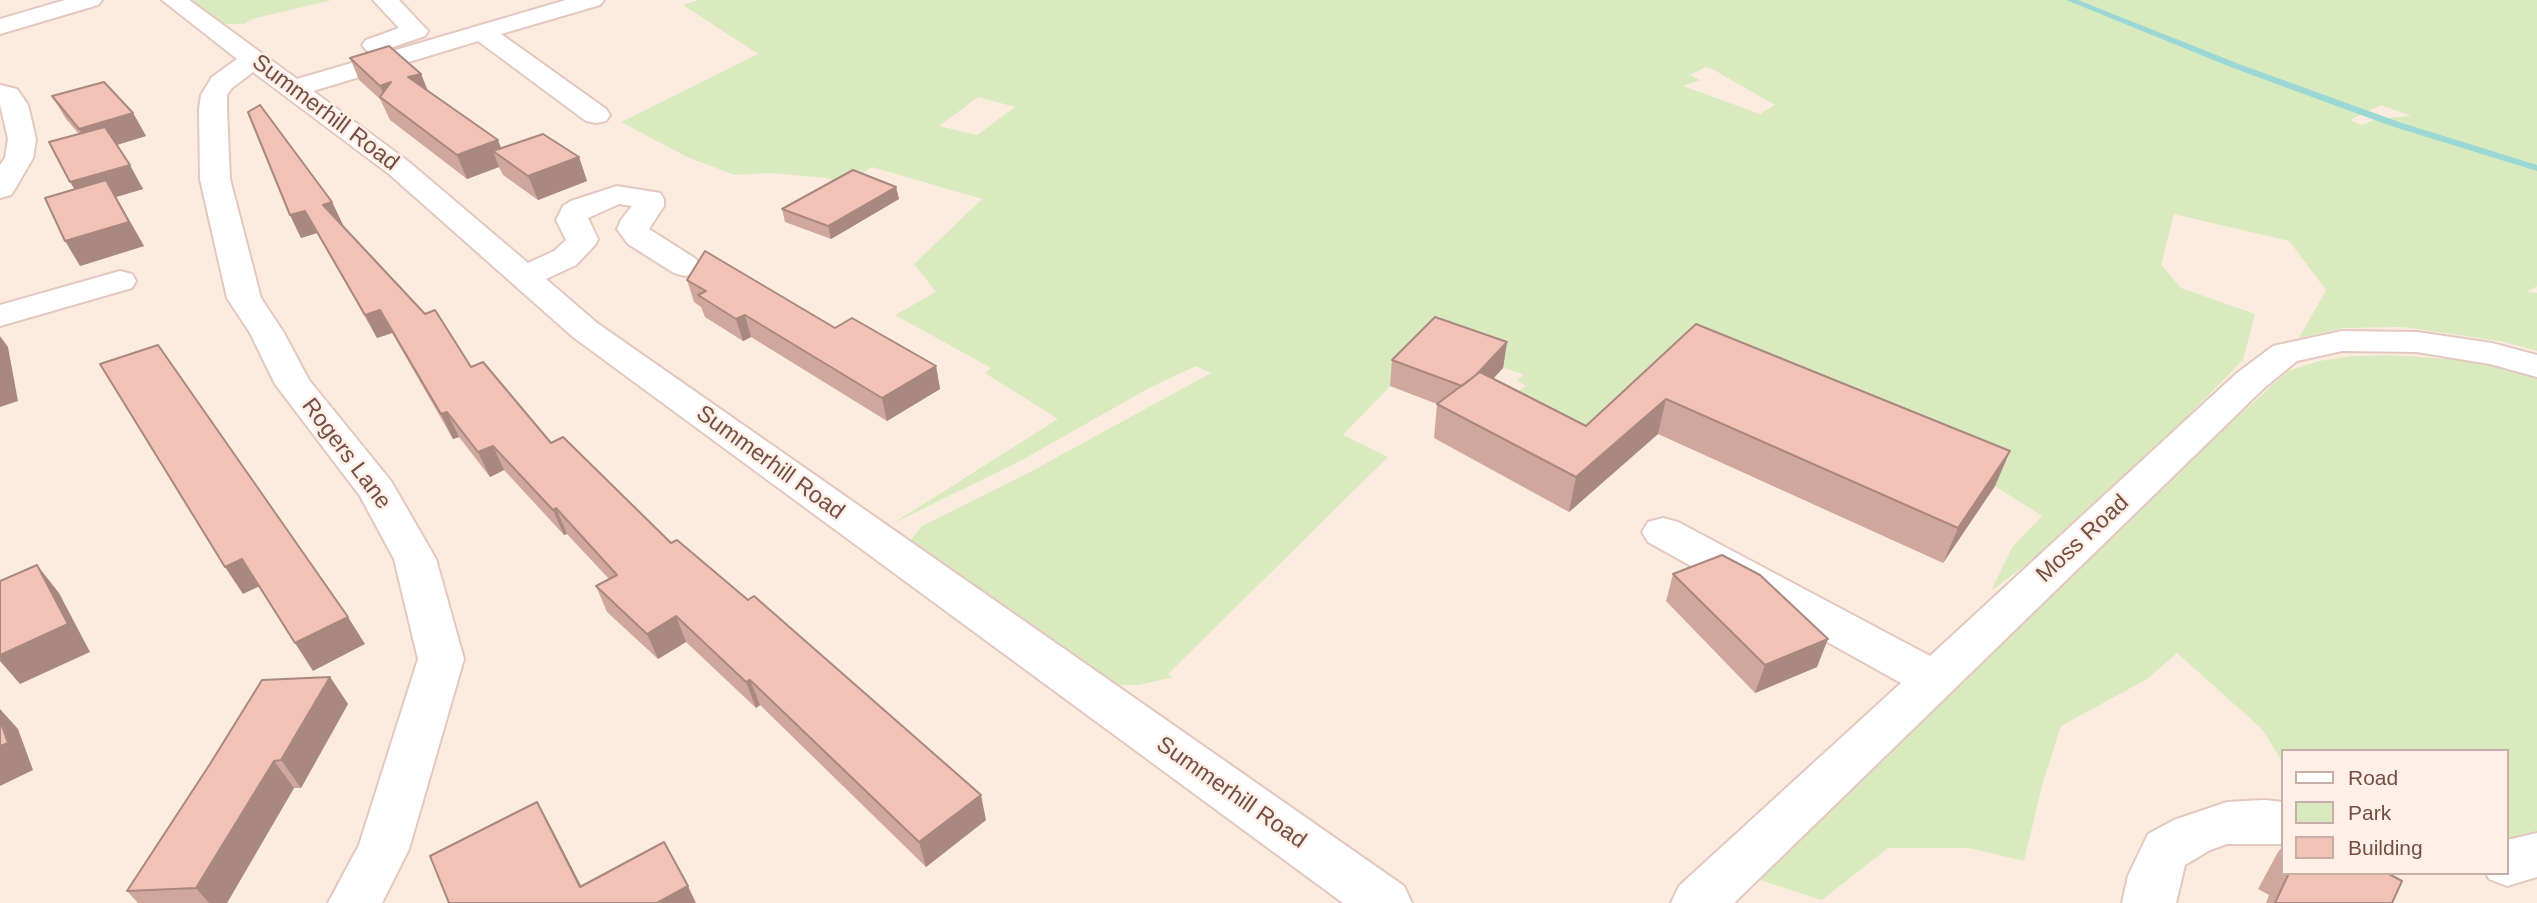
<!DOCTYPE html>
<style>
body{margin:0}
#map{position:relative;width:2537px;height:903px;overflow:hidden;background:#fcece0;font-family:Helvetica,sans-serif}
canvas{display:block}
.legend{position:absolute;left:2281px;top:749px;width:228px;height:126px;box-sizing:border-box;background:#fff0e7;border:2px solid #c7afa7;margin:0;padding:9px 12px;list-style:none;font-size:21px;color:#744e47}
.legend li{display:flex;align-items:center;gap:14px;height:35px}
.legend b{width:35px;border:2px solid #c7afa7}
</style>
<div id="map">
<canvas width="2537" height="903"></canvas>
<ul class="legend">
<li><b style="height:9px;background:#fff"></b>Road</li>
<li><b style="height:19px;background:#d9eabf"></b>Park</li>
<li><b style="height:19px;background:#f2c2b7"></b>Building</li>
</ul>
</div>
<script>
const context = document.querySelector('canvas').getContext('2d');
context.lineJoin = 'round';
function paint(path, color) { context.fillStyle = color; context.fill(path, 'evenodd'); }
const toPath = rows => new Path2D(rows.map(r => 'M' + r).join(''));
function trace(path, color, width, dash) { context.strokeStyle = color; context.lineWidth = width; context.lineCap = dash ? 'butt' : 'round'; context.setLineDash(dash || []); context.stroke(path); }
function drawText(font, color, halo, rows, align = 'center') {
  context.font = font + ' Helvetica,sans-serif'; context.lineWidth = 5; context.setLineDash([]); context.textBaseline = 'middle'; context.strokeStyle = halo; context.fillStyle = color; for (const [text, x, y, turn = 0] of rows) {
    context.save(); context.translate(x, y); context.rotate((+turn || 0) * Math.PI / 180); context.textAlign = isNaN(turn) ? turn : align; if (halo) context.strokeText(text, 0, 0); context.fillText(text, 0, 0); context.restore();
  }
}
paint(toPath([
 [187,0,332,0,252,19,244,24,221,24],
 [699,0,2537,0,2537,286,2527,292,2537,293,2537,351,2500,341,2403,327,2344,328,2299,338,2326,290,2289,241,2174,214,2161,265,2181,288,2255,314,2243,360,2084,522,1991,591,2013,546,2042,516,1995,486,1688,358,1591,436,1510,396,1526,386,1517,380,1524,375,1433,342,1343,435,1388,457,1168,674,1173,677,1139,685,1107,685,907,545,922,526,1030,472,1211,373,1196,366,1151,387,1022,460,892,524,1058,419,985,373,991,368,895,315,936,292,914,264,982,199,872,167,844,184,827,178,770,173,735,175,687,157,621,122,758,54,683,5],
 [1706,67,1714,70,1775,105,1760,114,1683,86,1700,80,1690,75],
 [978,97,1015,107,977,135,939,126],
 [2381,105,2411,116,2376,119,2362,125,2350,120],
 [2393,355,2460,360,2537,375,2537,839,2507,844,2507,751,2283,751,2283,763,2262,729,2177,653,2147,679,2061,726,2043,782,2024,861,1969,848,1888,848,1822,900,1754,878,2125,519,2288,371,2319,361,2352,356]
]), '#d9eabf');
paint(toPath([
 [2066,0,2078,0,2239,64,2399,122,2537,165,2537,171,2391,126,2233,68,2066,0]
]), '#9bd8d5');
const minor = toPath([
 [65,0,102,0,98,5,0,34,0,19,65,0],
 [162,0,189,0,297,79,566,0,604,0,600,5,501,34,606,109,610,115,606,121,596,123,586,121,478,41,313,91,409,162,528,263,554,251,566,240,556,220,563,206,571,201,617,186,660,193,664,199,664,206,649,229,696,259,701,266,696,273,685,276,674,273,628,244,617,229,621,220,632,206,619,204,588,218,598,239,595,245,576,265,546,279,597,323,1404,886,1412,903,1343,903,573,337,389,174,253,72,232,88,227,95,227,109,230,179,261,298,284,333,309,380,391,481,436,559,464,659,409,849,382,903,328,903,359,845,418,659,394,559,360,496,275,384,250,333,227,298,200,179,199,109,201,95,212,77,237,59,162,0],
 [373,0,399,0,428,31,425,36,384,50,375,53,366,50,362,45,366,40,399,28,373,0],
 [0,85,17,89,28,105,36,139,33,158,15,189,11,195,0,198,0,165,5,158,8,139,0,104,0,85],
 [120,271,132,274,136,281,132,288,0,326,0,305,120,271],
 [2342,331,2417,332,2492,343,2537,355,2537,377,2490,364,2417,352,2342,351,2297,361,2263,389,1734,903,1671,903,1679,886,1901,683,1648,542,1642,532,1648,522,1663,518,1678,522,1930,656,2237,373,2273,346,2342,331],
 [2264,800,2283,802,2283,844,2227,844,2210,850,2185,865,2176,903,2122,903,2128,876,2148,834,2174,820,2227,802,2264,800],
 [2537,833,2537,877,2507,886,2489,879,2486,873,2507,873,2507,840,2537,833]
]);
trace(minor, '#e3c8bf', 4);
paint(minor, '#fff');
paint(toPath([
 [350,58,421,74,428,92,501,149,579,157,587,181,538,200,503,175,499,167,467,179,390,120,380,99,359,80],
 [52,96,133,113,146,136,117,145,143,189,116,197,144,246,80,266,75,189,79,134,66,119],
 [896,187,899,199,831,239,785,222,782,209],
 [332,202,343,225,342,225,471,367,551,443,671,543,986,820,926,867,760,705,756,708,686,642,658,659,607,612,596,586,609,579,567,534,564,535,504,470,490,477,459,437,453,439,392,333,377,338,317,233,301,238,290,215],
 [687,280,835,328,936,366,940,389,887,421,751,337,743,341,705,317,701,307,694,302],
 [1696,324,2010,451,1995,486,1943,563,1658,434,1569,512,1434,438,1437,404,1390,386,1392,360,1507,342,1503,368,1493,379,1586,426],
 [1673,574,1817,667,1755,693,1666,601],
 [330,677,348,704,301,788,294,788,227,903,138,903,127,891],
 [2283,846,2283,873,2387,873,2392,903,2266,903,2269,895,2258,889,2278,852]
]), '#d0a79d');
paint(toPath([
 [421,74,430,96,408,77],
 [391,82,388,104,380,86],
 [133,113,146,136,93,152,79,129],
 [498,140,506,160,493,151,499,167,467,179,457,155],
 [579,157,587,181,538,200,528,176],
 [130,165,143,189,116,197,144,246,80,266,65,241,85,206,70,182],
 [896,187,899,199,831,239,828,226],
 [332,202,343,225,334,228,323,205],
 [305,211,317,233,301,238,290,215],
 [380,310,392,333,377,338,365,315],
 [745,315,751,337,743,341,736,319],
 [0,336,8,347,18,401,0,407],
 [1507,342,1503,368,1462,413,1465,387],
 [936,366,940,389,887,421,882,398],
 [1666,399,1658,434,1569,512,1576,477],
 [447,412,459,437,453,439,441,414],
 [493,446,504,470,490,477,478,452],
 [2010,451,1995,486,1943,563,1958,528],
 [556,508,567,534,564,535,553,510],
 [242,559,260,586,243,594,225,567],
 [37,565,59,593,90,652,20,684,0,661,0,655],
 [676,616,686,642,658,659,647,634],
 [348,617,365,644,313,671,295,643],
 [1828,639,1817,667,1755,693,1765,665],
 [330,677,348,704,301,788,281,760],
 [750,680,760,705,756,708,746,682],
 [0,709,18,729,33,770,0,786],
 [274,761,294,788,227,903,209,903,196,888],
 [981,795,986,820,926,867,919,842],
 [537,802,552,829,590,903,580,887],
 [688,886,696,903,657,903]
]), '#a98880');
const building = toPath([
 [389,46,421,74,408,77,498,140,457,155,380,97,391,82,380,86,350,58,389,46],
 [104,82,133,113,79,129,52,96,104,82],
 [260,105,332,202,323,205,425,314,435,310,471,367,483,362,551,443,563,437,671,543,677,540,748,600,754,596,981,795,919,842,750,680,746,682,676,616,647,634,596,586,617,575,556,508,553,510,493,446,478,452,447,412,441,414,380,310,365,315,305,211,290,215,248,112,260,105],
 [105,127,130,165,70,182,49,142,105,127],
 [543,134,579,157,528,176,493,151,543,134],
 [853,170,896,187,828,226,782,209,853,170],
 [106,180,129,222,65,241,45,198,106,180],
 [705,251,835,328,852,318,936,366,882,398,745,315,736,319,698,295,706,291,687,280,705,251],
 [1435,317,1507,342,1476,375,1462,386,1392,360,1435,317],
 [1696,324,2010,451,1958,528,1666,399,1576,477,1437,404,1480,372,1586,426,1696,324],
 [158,345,348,617,295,643,242,559,225,567,100,364,158,345],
 [1722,555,1760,575,1828,639,1765,665,1673,574,1722,555],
 [37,565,68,624,0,655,0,581,37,565],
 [330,677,281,760,274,761,196,888,127,891,210,764,262,680,330,677],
 [0,720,8,743,0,746,0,720],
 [537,802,580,887,664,842,688,886,657,903,449,903,430,856,537,802],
 [2289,873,2387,873,2402,881,2392,903,2275,903,2289,873]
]);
paint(building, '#f2c2b7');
trace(building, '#a98880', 2);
drawText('23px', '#744e47', '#fff0e7', [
 ["Summerhill Road",325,113,37],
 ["Rogers Lane",346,454,53],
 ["Summerhill Road",770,463,36],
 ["Moss Road",2083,539,-43],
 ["Summerhill Road",1231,793,35]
]);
</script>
